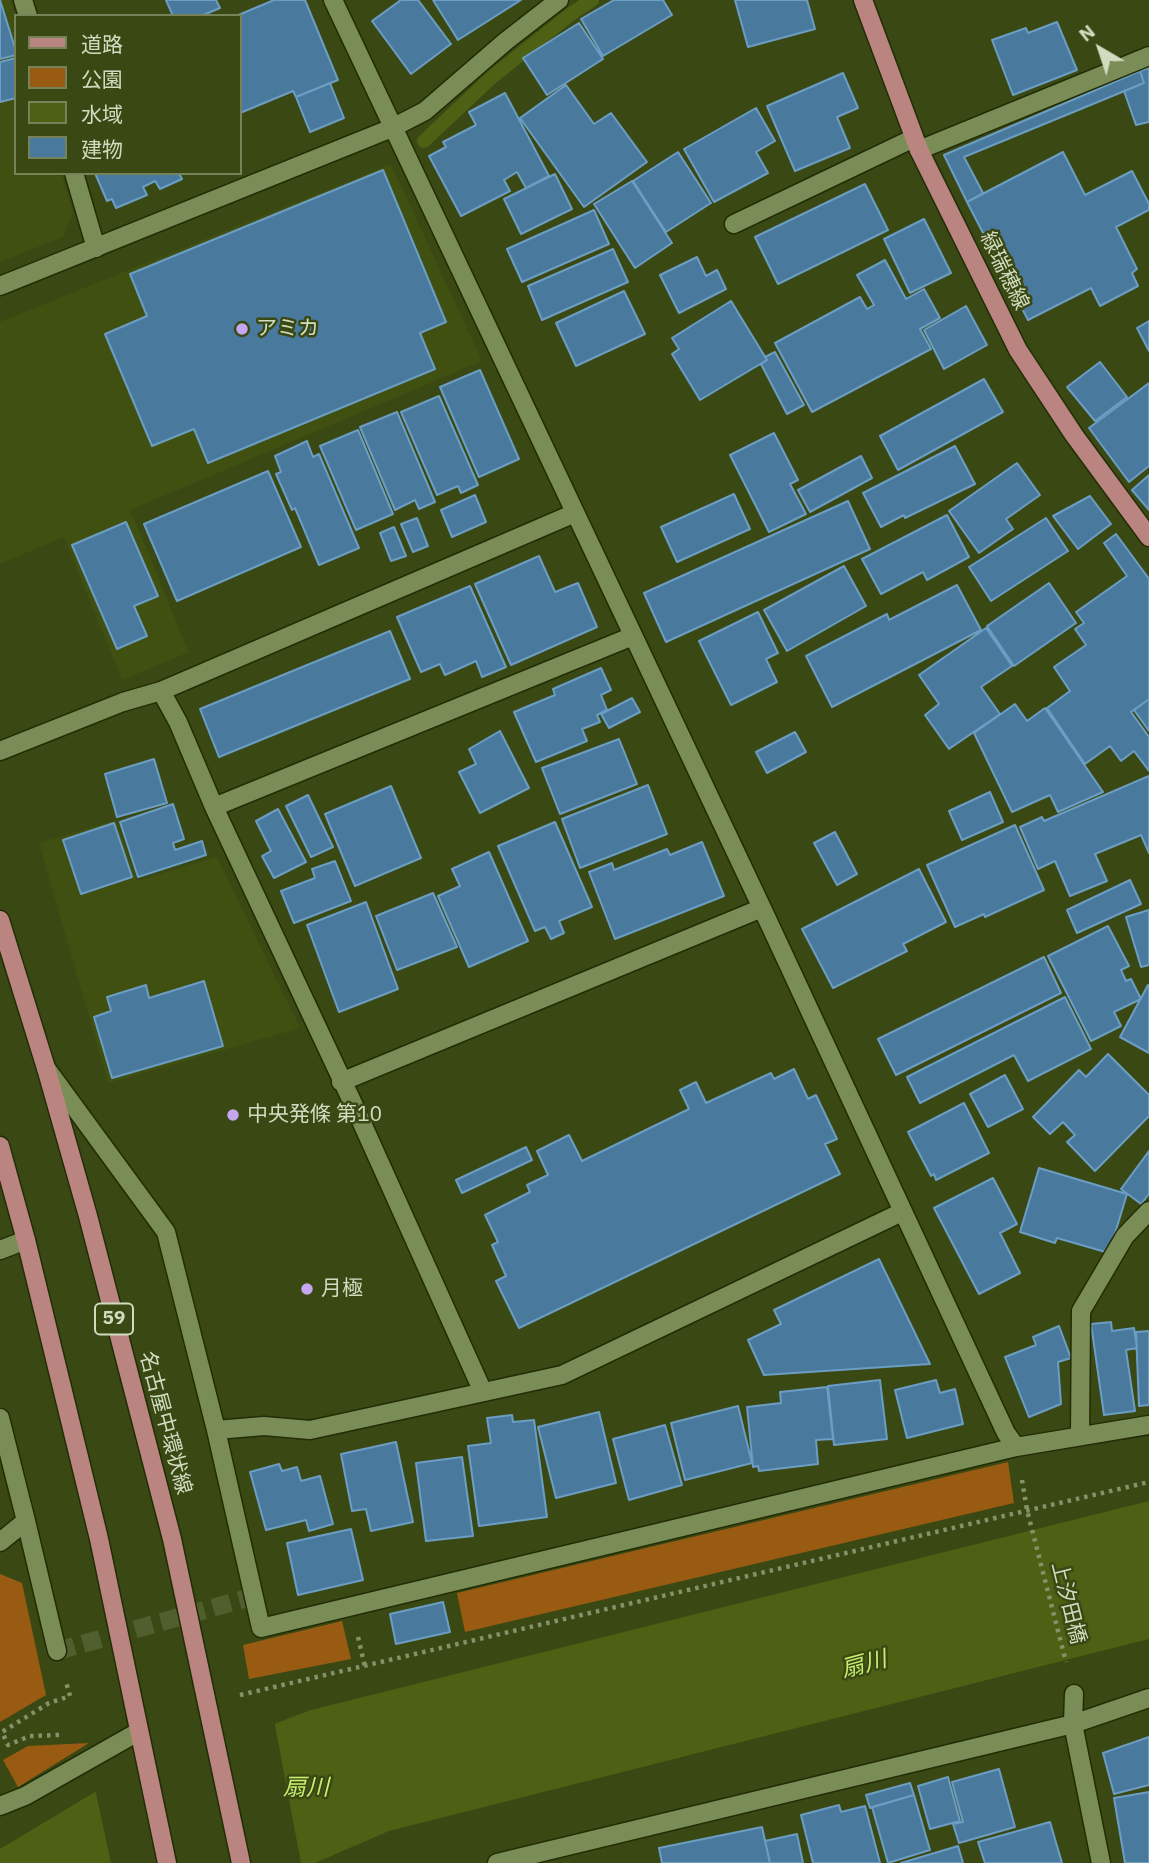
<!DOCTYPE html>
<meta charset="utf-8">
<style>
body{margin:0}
#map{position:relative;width:1149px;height:1863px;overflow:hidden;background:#3a4914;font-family:"IBM Plex Sans","Noto Sans JP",sans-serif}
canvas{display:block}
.legend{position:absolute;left:14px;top:14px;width:228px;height:161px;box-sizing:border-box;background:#3a4914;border:2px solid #768358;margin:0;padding:9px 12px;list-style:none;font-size:21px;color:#d1dbbf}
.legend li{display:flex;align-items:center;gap:14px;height:35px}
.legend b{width:35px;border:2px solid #768358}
.north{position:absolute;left:1065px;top:14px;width:70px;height:70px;-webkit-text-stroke:5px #3a4914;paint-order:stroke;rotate:321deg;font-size:19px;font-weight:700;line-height:28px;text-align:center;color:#d1dbbf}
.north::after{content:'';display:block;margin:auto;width:24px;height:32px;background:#d1dbbf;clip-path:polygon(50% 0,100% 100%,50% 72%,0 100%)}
</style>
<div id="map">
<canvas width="1149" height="1863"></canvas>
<ul class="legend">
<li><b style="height:9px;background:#ba8580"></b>道路</li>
<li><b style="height:19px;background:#995b12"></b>公園</li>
<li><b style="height:19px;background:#4d6013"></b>水域</li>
<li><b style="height:19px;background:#4a799e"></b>建物</li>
</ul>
<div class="north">N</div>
</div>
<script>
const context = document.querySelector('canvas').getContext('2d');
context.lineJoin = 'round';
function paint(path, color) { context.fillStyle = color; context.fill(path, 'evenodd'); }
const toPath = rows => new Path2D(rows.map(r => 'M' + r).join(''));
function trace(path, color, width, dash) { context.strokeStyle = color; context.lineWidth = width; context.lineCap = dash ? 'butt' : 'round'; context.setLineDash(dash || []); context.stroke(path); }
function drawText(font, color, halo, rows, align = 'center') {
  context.font = font + ' "IBM Plex Sans","Noto Sans JP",sans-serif'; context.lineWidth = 5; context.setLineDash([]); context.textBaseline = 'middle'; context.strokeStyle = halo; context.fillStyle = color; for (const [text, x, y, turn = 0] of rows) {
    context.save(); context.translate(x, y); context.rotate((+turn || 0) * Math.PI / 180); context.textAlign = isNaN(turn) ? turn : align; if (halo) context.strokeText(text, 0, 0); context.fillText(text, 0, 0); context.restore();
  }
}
paint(toPath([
 [0,0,10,0,16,18,16,173,61,173,73,213,63,237,0,262],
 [391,164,482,361,130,510,189,652,122,680,64,537,0,564,0,322],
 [116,820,137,881,217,857,300,1028,108,1083,39,843]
]), '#405011');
paint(toPath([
 [1008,1462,1014,1503,465,1632,457,1593],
 [0,1574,22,1583,46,1695,0,1722],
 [342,1621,351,1659,249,1679,243,1645],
 [89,1743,18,1787,3,1760,28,1746]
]), '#995b12');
paint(toPath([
 [1149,1501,1149,1639,389,1831,315,1863,0,1863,0,1849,95,1792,311,1710]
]), '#4d6013');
paint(toPath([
 [274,1720,301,1863,111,1863,95,1789]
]), '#3a4914');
trace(toPath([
 [424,141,492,77,571,14,592,0]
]), '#4d6013', 14);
const building = toPath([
 [0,0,16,51,16,55,0,59,0,0],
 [166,0,216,0,220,8,201,16,173,16,166,0],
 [274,0,305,0,338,80,296,97,293,91,240,113,240,16,236,16,274,0],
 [401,0,418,0,451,44,411,74,372,21,401,0],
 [433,0,521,0,458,40,433,0],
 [614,0,663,0,672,15,603,56,581,19,614,0],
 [735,0,807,0,815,29,748,47,735,0],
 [1057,22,1077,70,1013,95,992,40,1026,28,1028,33,1057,22],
 [579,23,603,59,547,95,523,58,579,23],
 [16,58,16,98,0,102,0,62,16,58],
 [1149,68,1149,122,1136,125,1124,91,1144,83,1140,71,1149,68],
 [1140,71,1144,83,964,157,983,193,967,202,944,155,1140,71],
 [843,73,858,108,837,117,850,148,795,171,767,106,843,73],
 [330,83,344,118,310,132,296,97,330,83],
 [566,85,594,124,611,113,647,162,584,207,520,118,566,85],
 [505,93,549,176,526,188,517,172,504,180,510,191,461,216,429,156,446,147,443,142,476,125,469,112,505,93],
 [756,108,775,141,756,152,768,173,714,202,684,149,756,108],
 [678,152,711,203,666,232,633,181,678,152],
 [1063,152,1085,195,1132,171,1149,204,1149,210,1116,227,1137,269,1132,273,1138,286,1100,306,1091,288,1028,320,967,202,1063,152],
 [383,170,446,322,420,333,435,369,208,463,194,429,152,446,105,334,147,316,130,274,383,170],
 [95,173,179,173,182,179,160,189,155,181,143,187,147,195,116,208,112,199,107,201,95,173],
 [555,174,572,209,521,234,504,199,555,174],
 [632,181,672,243,635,268,594,204,632,181],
 [865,184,888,230,778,284,755,237,865,184],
 [594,210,609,244,522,282,507,249,594,210],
 [924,219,951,273,910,293,884,239,924,219],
 [613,249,628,282,542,320,528,286,613,249],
 [697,257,706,276,717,270,726,289,679,313,660,275,697,257],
 [885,260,906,299,924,289,940,318,920,329,931,349,812,412,775,343,860,297,867,309,874,305,857,275,885,260],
 [624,291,645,334,576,366,556,323,624,291],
 [731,301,767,360,700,400,672,354,679,349,672,338,731,301],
 [966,306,987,345,944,369,924,330,966,306],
 [1149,321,1149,351,1137,328,1149,321],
 [775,352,804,405,787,414,761,364,767,360,765,357,775,352],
 [1100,362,1127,397,1095,421,1067,387,1100,362],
 [480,370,519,459,479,477,440,387,480,370],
 [984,379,1003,412,898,470,880,436,984,379],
 [1149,383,1149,466,1129,482,1089,428,1149,383],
 [439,396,478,485,461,493,458,486,437,495,401,412,439,396],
 [397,412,435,502,419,509,415,500,395,510,360,427,397,412],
 [358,430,393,514,356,530,320,446,358,430],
 [774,433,798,480,790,484,806,514,769,532,730,455,774,433],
 [307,441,313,457,319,454,359,548,319,565,295,508,292,510,276,474,281,472,275,456,307,441],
 [955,446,975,484,905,518,904,515,881,527,863,493,955,446],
 [861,456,872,478,810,512,798,490,861,456],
 [1017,463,1040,495,1006,519,1013,529,979,553,949,511,1017,463],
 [268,471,301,547,177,601,144,524,268,471],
 [1149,475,1149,510,1132,490,1149,475],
 [734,494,750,529,677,562,661,527,734,494],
 [475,495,486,522,452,537,441,510,475,495],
 [1090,496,1111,524,1078,549,1053,516,1090,496],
 [848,501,870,549,666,642,644,593,848,501],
 [947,515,969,557,927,580,923,572,881,594,862,559,947,515],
 [417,518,428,546,413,552,401,524,417,518],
 [1046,518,1068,551,991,601,969,567,1046,518],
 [126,522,158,596,134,606,147,636,117,649,72,545,126,522],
 [394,527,406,556,391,561,380,533,394,527],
 [1116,534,1149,579,1149,699,1131,712,1149,737,1149,771,1134,751,1121,761,1110,746,1085,764,1047,708,1070,691,1054,667,1086,645,1075,629,1084,623,1076,612,1127,576,1104,543,1116,534],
 [539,556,555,592,578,583,597,627,511,665,475,584,539,556],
 [844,566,866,606,787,651,764,610,844,566],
 [1049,583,1076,623,1014,666,987,626,1049,583],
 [957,585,981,630,832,707,806,656,887,614,889,620,957,585],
 [470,586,506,667,482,677,476,661,445,675,440,664,421,672,397,617,470,586],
 [758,612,778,653,766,659,777,682,731,705,699,641,758,612],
 [986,628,1012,666,981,687,1000,714,949,749,925,715,939,704,919,675,986,628],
 [390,631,410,679,219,757,200,709,390,631],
 [601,668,611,690,601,695,607,710,597,715,600,722,582,729,587,741,536,762,514,712,555,695,553,689,601,668],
 [632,698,640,712,609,728,601,714,632,698],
 [1149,699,1149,731,1134,710,1149,699],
 [1015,704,1027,721,1045,708,1103,792,1058,812,1050,795,1012,812,974,733,1015,704],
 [500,731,529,788,480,813,459,772,476,764,469,749,500,731],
 [795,732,806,752,767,773,756,752,795,732],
 [619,739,637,784,560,814,542,768,619,739],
 [154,759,167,803,117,817,105,774,154,759],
 [1149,776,1149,853,1141,835,1095,854,1107,881,1070,896,1055,861,1038,869,1020,827,1042,817,1044,821,1149,776],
 [648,785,667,834,580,868,562,819,648,785],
 [391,786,421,858,355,886,325,814,391,786],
 [990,792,1003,822,962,840,949,811,990,792],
 [308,795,333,847,311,857,286,806,308,795],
 [173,804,184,839,173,843,175,850,202,841,206,855,138,877,120,822,173,804],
 [278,809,306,862,274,878,262,856,271,851,256,821,278,809],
 [555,822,592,907,559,921,564,933,551,939,545,927,535,931,498,846,555,822],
 [114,823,132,877,81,894,63,840,114,823],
 [1015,825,1044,890,985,917,984,914,955,927,927,865,1015,825],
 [835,832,857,874,837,885,814,843,835,832],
 [702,842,724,896,615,939,589,872,612,863,614,870,667,849,670,855,702,842],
 [489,852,528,941,469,967,438,896,460,886,452,869,489,852],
 [335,861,351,901,294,923,281,891,315,878,312,869,335,861],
 [919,869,946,922,903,944,907,951,833,988,802,929,919,869],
 [1130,880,1141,904,1077,933,1067,910,1130,880],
 [433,893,457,947,397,970,376,916,433,893],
 [366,902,398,989,339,1012,307,925,366,902],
 [1149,910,1149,965,1141,967,1126,917,1149,910],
 [1108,926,1129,966,1121,970,1126,981,1131,979,1141,999,1114,1012,1121,1026,1091,1041,1048,956,1108,926],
 [1044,957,1061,993,896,1075,878,1039,1044,957],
 [204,981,223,1046,112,1078,94,1017,111,1011,107,997,146,985,149,998,204,981],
 [1148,985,1149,986,1149,1053,1120,1037,1148,985],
 [1065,997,1091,1049,1028,1081,1014,1055,920,1103,907,1077,1065,997],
 [1108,1054,1149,1095,1149,1116,1095,1171,1067,1142,1075,1135,1063,1122,1050,1134,1033,1117,1079,1070,1086,1077,1108,1054],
 [794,1069,808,1099,816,1095,837,1139,825,1144,840,1174,519,1328,496,1281,506,1276,492,1245,498,1242,485,1215,530,1192,527,1185,548,1175,537,1151,569,1135,582,1161,689,1109,680,1090,696,1082,706,1103,771,1073,774,1079,794,1069],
 [1005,1075,1023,1109,988,1127,970,1094,1005,1075],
 [964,1103,989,1153,936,1180,934,1174,931,1176,908,1132,964,1103],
 [526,1147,532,1160,462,1193,456,1180,526,1147],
 [1149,1151,1149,1194,1141,1204,1121,1189,1149,1151],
 [1039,1168,1127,1194,1109,1253,1057,1238,1055,1243,1020,1232,1039,1168],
 [993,1178,1017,1224,1000,1233,1020,1273,979,1294,934,1208,993,1178],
 [879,1259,930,1364,764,1375,748,1340,781,1324,774,1310,879,1259],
 [1111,1322,1112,1331,1134,1328,1137,1348,1126,1350,1135,1411,1104,1415,1091,1324,1111,1322],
 [1059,1326,1071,1358,1058,1362,1061,1404,1029,1417,1005,1357,1036,1345,1033,1337,1059,1326],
 [1149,1331,1149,1405,1139,1406,1136,1332,1149,1331],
 [880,1380,887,1439,834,1445,828,1386,880,1380],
 [936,1380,940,1393,955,1389,963,1424,907,1438,895,1390,936,1380],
 [827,1387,833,1439,816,1440,818,1464,759,1471,758,1466,753,1467,747,1407,781,1403,780,1392,827,1387],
 [738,1406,752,1463,685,1480,671,1423,738,1406],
 [599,1412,616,1483,556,1498,538,1427,599,1412],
 [512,1415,513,1422,534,1420,547,1517,479,1526,468,1446,491,1443,487,1418,512,1415],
 [665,1425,682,1485,629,1500,613,1439,665,1425],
 [396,1442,413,1522,371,1531,366,1509,352,1511,341,1454,396,1442],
 [462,1457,473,1536,426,1541,416,1463,462,1457],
 [279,1464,282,1471,297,1467,301,1481,320,1476,333,1524,309,1531,306,1520,266,1530,250,1472,279,1464],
 [351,1529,363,1580,298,1595,287,1543,351,1529],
 [443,1602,450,1632,396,1644,390,1614,443,1602],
 [1149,1737,1149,1785,1114,1794,1103,1753,1149,1737],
 [999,1769,1015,1827,959,1843,953,1824,963,1822,952,1782,999,1769],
 [948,1777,960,1821,930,1829,918,1786,948,1777],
 [910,1783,914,1795,870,1808,866,1795,910,1783],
 [1149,1792,1149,1863,1125,1863,1114,1798,1149,1792],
 [914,1795,930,1850,888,1863,872,1807,914,1795],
 [839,1805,841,1812,865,1806,880,1863,813,1863,801,1815,839,1805],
 [1050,1822,1062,1863,985,1863,978,1842,1050,1822],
 [762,1827,770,1863,662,1863,659,1848,762,1827],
 [797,1834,803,1863,770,1863,765,1841,797,1834],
 [958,1846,963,1863,901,1863,958,1846]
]);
paint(building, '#4a799e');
trace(building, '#6c9dc3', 2);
trace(toPath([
 [57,1651,255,1596]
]), '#515f2e', 18, [18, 9]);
const minor = toPath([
 [23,0,28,16],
 [333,0,762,908,1006,1433,1016,1447],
 [919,150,1149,56],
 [74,173,96,248],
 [734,224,914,138],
 [0,286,392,128,425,111,506,41,559,0],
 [161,691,178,722,214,807,357,1112,483,1392],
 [0,751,123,702,161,691,575,513],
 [214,807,633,636],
 [46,1068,166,1232,216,1430,261,1628,1016,1447,1149,1425],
 [341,1082,762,908],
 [0,1250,26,1240],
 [0,1418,26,1521],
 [216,1430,264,1426,310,1430,562,1375,902,1212],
 [1080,1435,1081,1311,1125,1236,1149,1211],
 [0,1542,26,1521,57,1651],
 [1074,1694,1073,1724,1101,1863],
 [0,1806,25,1796,138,1732],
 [497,1863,1073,1724,1149,1698]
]);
const major = toPath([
 [863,0,919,150,1018,350,1074,435,1149,537],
 [0,920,46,1068,88,1216,172,1539,241,1863],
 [0,1146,26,1240,99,1539,167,1863]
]);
trace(minor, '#232d05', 21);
trace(major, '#232d05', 21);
trace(toPath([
 [1022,1480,1027,1510,1066,1662],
 [358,1637,365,1667],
 [240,1695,1149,1482],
 [59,1735,30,1736,8,1745,2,1732,49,1703,70,1696,66,1682]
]), '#859269', 4.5, [3.5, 5]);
trace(minor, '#7b8d57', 18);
trace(major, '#ba8580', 18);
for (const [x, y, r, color] of [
 [242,329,7,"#c5a6f0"],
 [233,1115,7,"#c5a6f0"],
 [307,1289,7,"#c5a6f0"]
]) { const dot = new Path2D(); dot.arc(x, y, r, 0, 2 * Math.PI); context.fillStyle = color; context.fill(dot); trace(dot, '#3a4914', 2.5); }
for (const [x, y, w] of [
 [114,1319,38]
]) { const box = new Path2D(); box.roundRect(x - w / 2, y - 15.5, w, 31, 5); context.fillStyle = '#3a4914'; context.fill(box); trace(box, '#d1dbbf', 2); }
drawText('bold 19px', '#d1dbbf', null, [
 ["59",114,1319]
]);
drawText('21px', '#d1dbbf', '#3a4914', [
 ["緑瑞穂線",1004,271,64],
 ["名古屋中環状線",165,1423,75],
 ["上汐田橋",1068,1603,76]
]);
drawText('21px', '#d1dbbf', '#3a4914', [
 ["アミカ",256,329],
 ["中央発條 第10",247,1115],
 ["月極",321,1289]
], 'left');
drawText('italic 23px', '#c9ee70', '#3a4914', [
 ["扇川",864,1665,-15],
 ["扇川",306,1788]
]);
</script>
